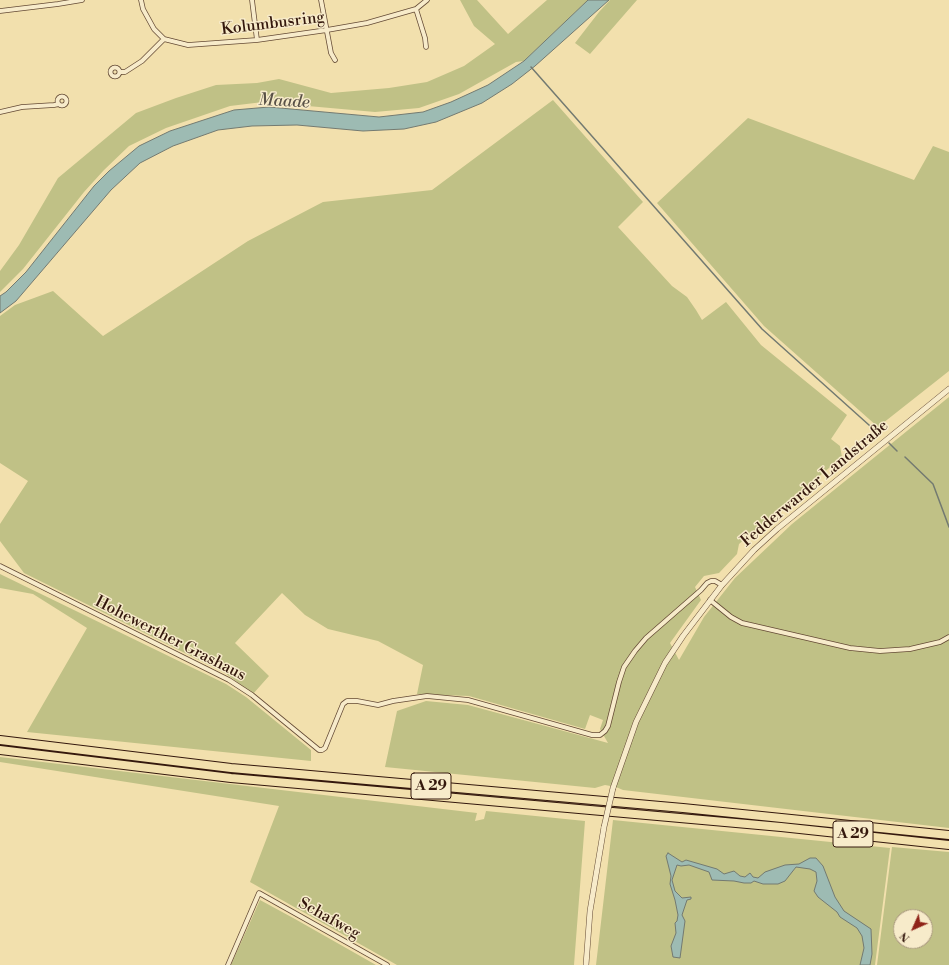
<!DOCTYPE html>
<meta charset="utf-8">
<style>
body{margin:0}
#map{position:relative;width:949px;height:965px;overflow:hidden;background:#f2e0ad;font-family:"Libre Bodoni",serif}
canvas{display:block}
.north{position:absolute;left:893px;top:909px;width:40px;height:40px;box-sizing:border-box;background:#f7ebca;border:1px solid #a9977e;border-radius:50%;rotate:225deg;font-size:11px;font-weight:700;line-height:16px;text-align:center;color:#34180d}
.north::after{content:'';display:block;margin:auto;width:14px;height:18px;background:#8f2418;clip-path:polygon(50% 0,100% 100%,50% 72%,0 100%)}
</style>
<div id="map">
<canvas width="949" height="965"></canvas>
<div class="north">N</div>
</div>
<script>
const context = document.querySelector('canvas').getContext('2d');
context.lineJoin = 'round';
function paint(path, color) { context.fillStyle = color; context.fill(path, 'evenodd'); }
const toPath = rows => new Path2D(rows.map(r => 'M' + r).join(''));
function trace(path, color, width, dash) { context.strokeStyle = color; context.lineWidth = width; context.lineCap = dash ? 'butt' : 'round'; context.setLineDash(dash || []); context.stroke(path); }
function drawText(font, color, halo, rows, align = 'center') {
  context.font = font + ' "Libre Bodoni",serif'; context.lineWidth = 3; context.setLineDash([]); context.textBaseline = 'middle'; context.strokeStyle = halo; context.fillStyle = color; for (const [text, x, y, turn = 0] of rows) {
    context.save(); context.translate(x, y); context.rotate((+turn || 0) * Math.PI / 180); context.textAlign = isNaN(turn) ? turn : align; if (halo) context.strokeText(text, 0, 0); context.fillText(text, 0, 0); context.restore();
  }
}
paint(toPath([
 [460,0,477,0,508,34,547,0,588,0,524,61,516,62,459,94,419,108,375,112,263,102,230,106,166,128,129,146,104,170,84,192,23,269,0,292,0,271,19,245,58,178,136,113,176,98,216,85,257,83,279,79,331,93,389,88,427,82,464,66,495,44,474,26],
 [610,0,637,0,590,54,575,43,599,12],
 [553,100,643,202,618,227,672,286,687,297,696,310,702,320,726,302,761,345,847,415,831,439,840,446,842,457,739,544,737,554,719,573,704,576,695,587,701,600,670,643,679,660,704,617,735,578,792,524,949,397,949,828,623,790,616,787,605,785,595,788,385,767,397,711,426,701,468,705,608,743,600,729,603,720,590,715,585,729,469,696,417,694,423,665,378,641,328,629,305,615,282,593,235,643,269,676,253,694,225,673,24,573,0,541,0,524,28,481,0,463,0,316,15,305,53,291,103,336,248,241,323,202,432,190],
 [748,118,914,180,933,146,949,152,949,371,878,427,764,326,657,203],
 [0,574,226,684,246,697,311,750,311,761,27,732,87,628,33,594,0,588],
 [0,757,477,813,475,821,484,819,486,811,585,821,574,965,397,965,250,882,279,806,0,762],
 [613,820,890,848,875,965,596,965],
 [892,847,949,852,949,965,877,965],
 [901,917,925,917,925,941,901,941],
 [260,900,295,919,376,965,231,965]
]), '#c0c186');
const water = toPath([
 [588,0,609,0,535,66,512,84,482,103,436,122,404,129,363,131,297,125,252,126,218,130,173,146,140,163,111,190,16,301,0,313,0,296,6,292,26,272,94,186,109,171,139,146,170,131,234,110,269,107,379,117,423,112,451,102,488,85,524,61,588,0],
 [668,853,682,862,686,860,717,869,724,874,734,871,740,876,745,877,750,873,753,877,758,878,765,872,785,865,799,864,810,858,816,858,823,866,835,897,844,911,871,929,872,954,870,965,860,965,864,948,862,936,857,928,840,917,837,912,818,897,814,891,817,881,816,872,810,869,796,867,785,881,778,884,763,884,754,881,751,883,744,883,734,881,712,880,709,872,689,865,681,866,677,865,672,880,675,891,682,898,691,897,691,899,687,900,682,915,685,921,680,958,673,957,671,946,676,933,675,923,677,921,678,915,675,900,670,884,671,876,666,856,668,853]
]);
paint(water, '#9dbbb3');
trace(water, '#737a71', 1);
trace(toPath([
 [531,67,762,329,879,434],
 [889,443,897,451],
 [905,457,933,484,949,527]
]), '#737a71', 1.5);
const minor = toPath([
 [141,0,143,9,154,29,164,39,188,45,257,40,327,30,367,23,416,9,427,0],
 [252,0,257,40],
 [321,0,331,53,335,60],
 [416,9,425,38,426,47],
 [0,11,58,4,82,0],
 '110.5 72a4.5 4.5 0 1 1 9 0a4.5 4.5 0 1 1-9 0Z',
 [120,72,125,72,142,61,164,39],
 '57.5 101a4.5 4.5 0 1 1 9 0a4.5 4.5 0 1 1-9 0Z',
 [0,112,22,107,54,105,59,104],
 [0,566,229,680,252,695,319,750,322,750,325,748,343,704,347,701,357,701,378,705,393,701,427,696,468,700,592,735,600,735,605,731,608,726,619,682,624,667,635,651,646,638,701,590,707,583,711,581,715,581,722,585],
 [710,600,731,617,742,623,850,648,880,651,910,649,940,642,949,637],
 [228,965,259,893,387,965]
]);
const tertiary = toPath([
 [613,788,636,722,665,663,683,636,722,585,754,550,777,529,949,389],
 [586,965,590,911,604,827]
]);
const motorway = toPath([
 [0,740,231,768,683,808,949,835],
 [0,750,231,778,781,827,949,845]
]);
trace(minor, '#644a35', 5.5);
trace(tertiary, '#644a35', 6);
trace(motorway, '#34180d', 10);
trace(minor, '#f7ebca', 4);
trace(tertiary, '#f7ebca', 5);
trace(motorway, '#f2e0ad', 8);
const tertiaryBridge = toPath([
 [604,827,613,788]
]);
trace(tertiaryBridge, '#644a35', 6, []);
trace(tertiaryBridge, '#f7ebca', 5);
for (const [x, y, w] of [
 [431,786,40],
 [853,834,40]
]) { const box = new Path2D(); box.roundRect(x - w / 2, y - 13, w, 26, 3); context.fillStyle = '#f7ebca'; context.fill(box); trace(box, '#34180d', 1); }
drawText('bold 15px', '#34180d', null, [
 ["A 29",431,786],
 ["A 29",853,834]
]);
drawText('16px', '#34180d', '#f7ebca', [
 ["Kolumbusring",273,24,-7],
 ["Fedderwarder Landstraße",815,484,-40],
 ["Hohewerther Grashaus",170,639,27],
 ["Schafweg",329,919,29]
]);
drawText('italic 17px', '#595147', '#f7ebca', [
 ["Maade",284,102,3]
]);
</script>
